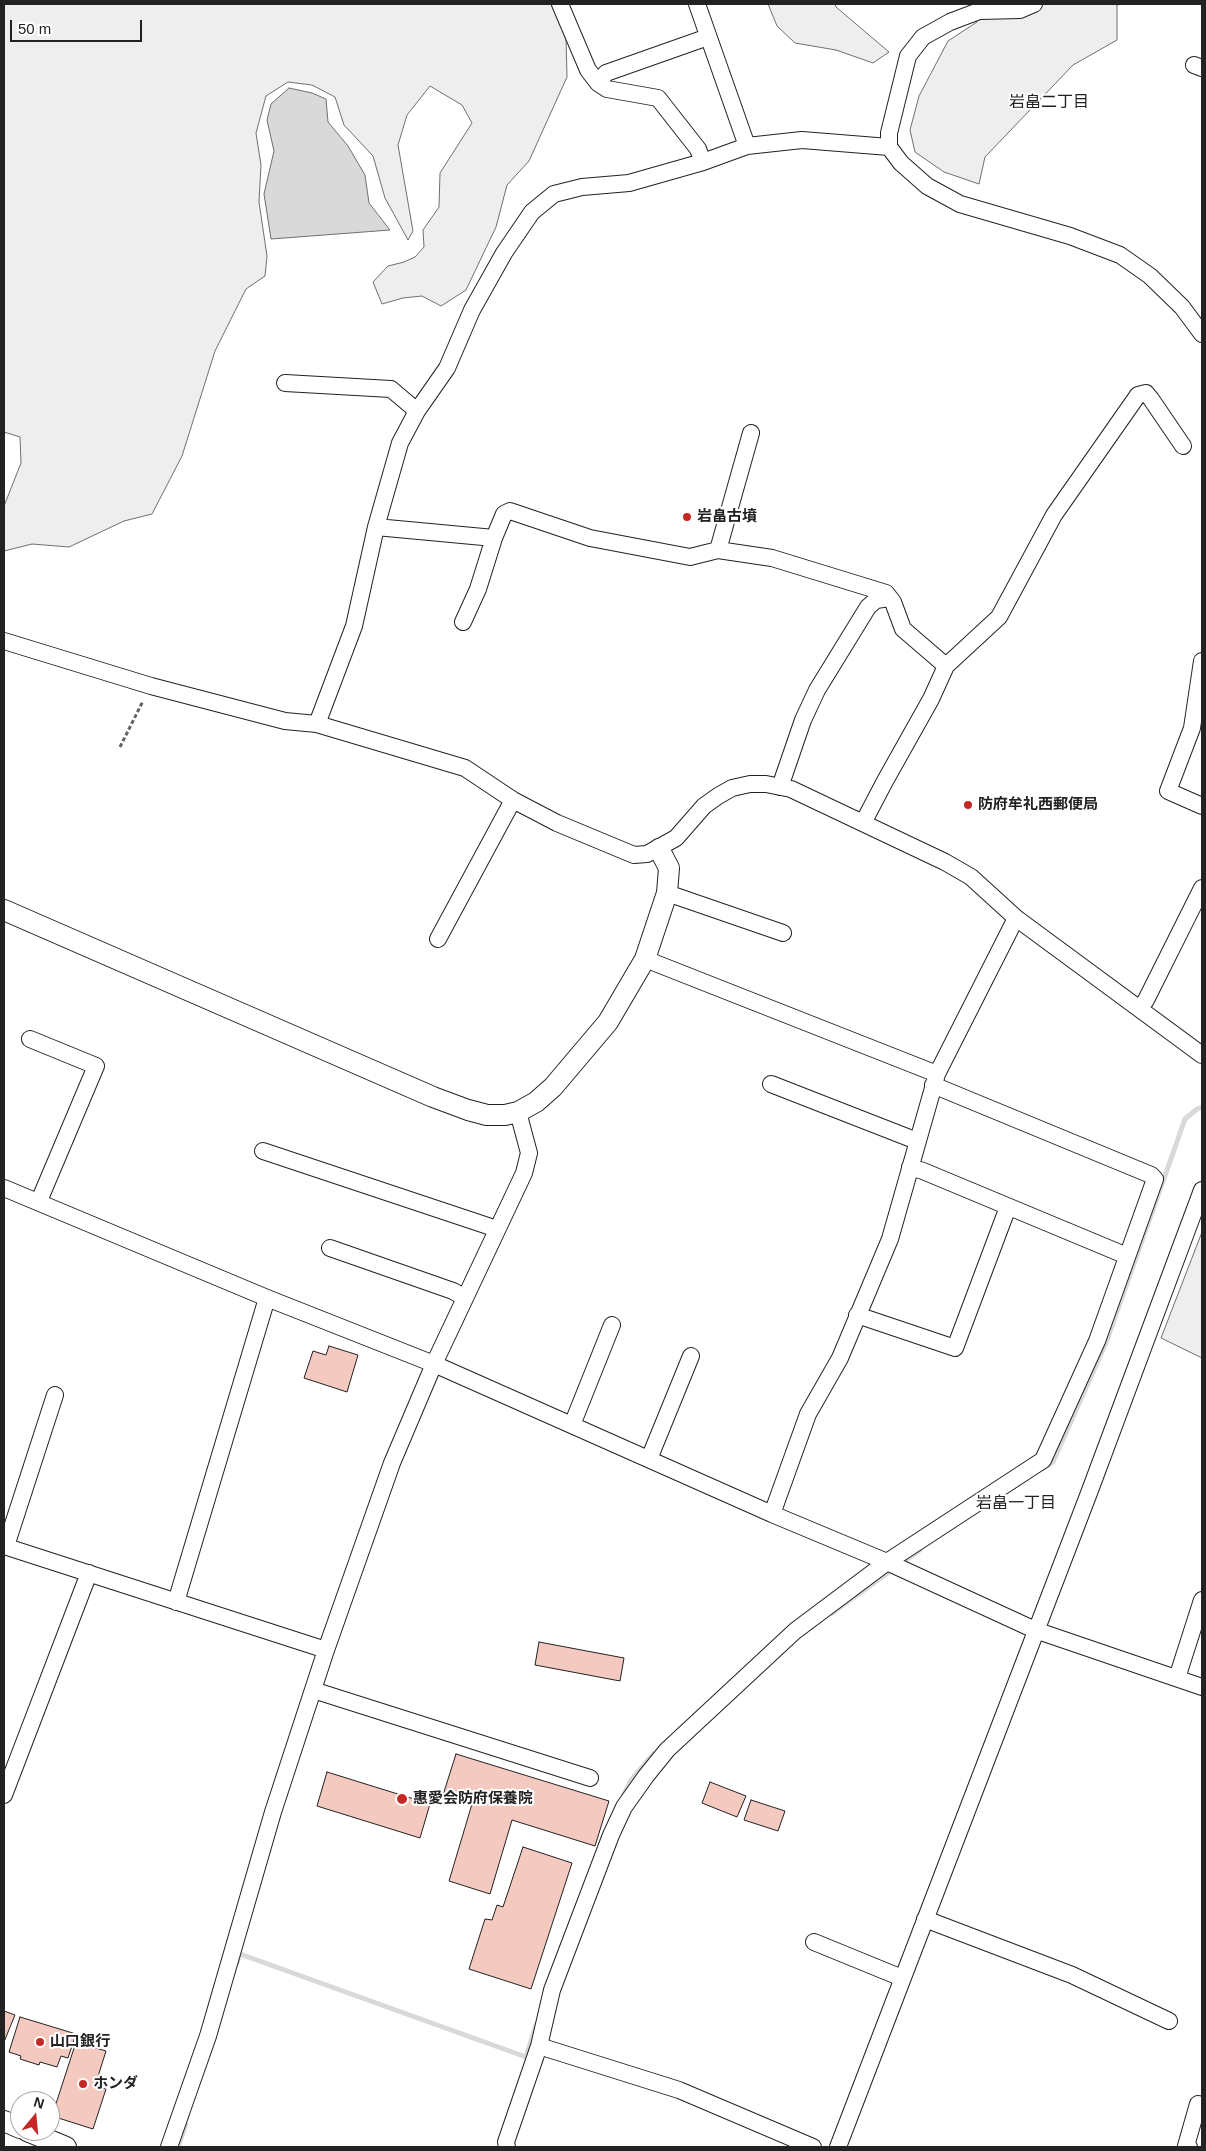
<!DOCTYPE html>
<meta charset="utf-8">
<style>
body{margin:0}
#map{position:relative;width:1206px;height:2151px;overflow:hidden;background:#fff;font-family:Helvetica,sans-serif}
canvas{display:block}
.frame{position:absolute;inset:0;border:5px solid #222;pointer-events:none}
.north{position:absolute;left:10px;top:2091px;width:50px;height:50px;box-sizing:border-box;background:#fff;border:1px solid #a7a7a7;border-radius:50%;rotate:17deg;font-size:14px;font-weight:700;line-height:20px;text-align:center;color:#222}
.north::after{content:'';display:block;margin:auto;width:18px;height:22px;background:#c62828;clip-path:polygon(50% 0,100% 100%,50% 72%,0 100%)}
.scale{position:absolute;left:10px;top:20px;width:132px;height:22px;box-sizing:border-box;border:2px solid #222;border-top:0;padding-left:6px;font-size:15px;line-height:18px;white-space:nowrap;color:#222;-webkit-text-stroke:4px #fff;paint-order:stroke}
</style>
<div id="map">
<canvas width="1206" height="2151"></canvas>
<div class="frame"></div>
<div class="north">N</div>
<div class="scale">50 m</div>
</div>
<script>
const context = document.querySelector('canvas').getContext('2d');
context.lineJoin = 'round';
function paint(path, color) { context.fillStyle = color; context.fill(path, 'evenodd'); }
const toPath = rows => new Path2D(rows.map(r => 'M' + r).join(''));
function trace(path, color, width, dash) { context.strokeStyle = color; context.lineWidth = width; context.lineCap = dash ? 'butt' : 'round'; context.setLineDash(dash || []); context.stroke(path); }
function drawText(font, color, halo, rows, align = 'center') {
  context.font = font + ' Helvetica,"Noto Sans JP",sans-serif'; context.lineWidth = 4; context.setLineDash([]); context.textBaseline = 'middle'; context.strokeStyle = halo; context.fillStyle = color; for (const [text, x, y, turn = 0] of rows) {
    context.save(); context.translate(x, y); context.rotate((+turn || 0) * Math.PI / 180); context.textAlign = isNaN(turn) ? turn : align; if (halo) context.strokeText(text, 0, 0); context.fillText(text, 0, 0); context.restore();
  }
}
const green = toPath([
 [4,4,551,4,566,38,567,77,529,161,507,185,496,227,466,290,441,306,422,296,403,298,382,304,373,282,388,266,404,262,415,257,424,247,423,230,439,207,440,173,472,123,462,105,430,86,407,115,398,145,413,231,408,240,385,198,373,156,344,125,335,97,312,85,288,82,266,96,256,133,261,165,259,202,267,256,265,276,246,289,215,351,182,456,152,514,124,521,69,547,32,544,4,551,4,506,21,463,20,437,4,432,4,4],
 [768,4,835,4,836,7,889,52,873,63,836,50,795,43,777,26,768,4],
 [978,4,1122,4,1117,5,1117,40,1073,65,985,157,979,184,944,172,915,152,910,130,919,96,948,41,977,22,978,4],
 [1202,1232,1202,1358,1161,1338,1202,1232]
]);
paint(green, '#eee');
trace(green, '#6f6f6f', 1);
const water = toPath([
 [289,88,312,93,326,99,328,122,348,146,365,175,369,203,390,230,271,239,264,194,274,151,267,120,271,104,289,88]
]);
paint(water, '#d9d9d9');
trace(water, '#6f6f6f', 1);
trace(toPath([
 [1044,1468,1053,1462,1106,1343,1185,1119,1197,1109,1202,1107],
 [832,1613,920,1550],
 [623,1796,631,1780,653,1754],
 [237,1963,240,1954,526,2057,536,2025],
 [178,2147,186,2124]
]), '#d9d9d9', 5);
const building = toPath([
 [329,1346,358,1355,347,1392,304,1378,313,1351,326,1355,329,1346],
 [539,1642,624,1658,620,1681,535,1665,539,1642],
 [456,1754,609,1801,595,1846,512,1820,490,1894,449,1881,472,1804,443,1795,456,1754],
 [327,1772,430,1804,420,1838,317,1806,327,1772],
 [710,1782,746,1796,737,1817,702,1803,710,1782],
 [751,1800,785,1811,778,1831,744,1820,751,1800],
 [523,1847,572,1863,531,1989,469,1969,485,1919,492,1920,497,1905,503,1907,523,1847],
 [4,2011,15,2015,4,2042,4,2011],
 [20,2017,76,2034,68,2058,61,2056,57,2067,40,2062,39,2065,20,2059,21,2056,9,2052,20,2017],
 [76,2042,106,2051,95,2086,106,2089,93,2129,52,2116,76,2042]
]);
paint(building, '#f3c9c0');
trace(building, '#222', 1);
const minor = toPath([
 [560,4,588,70,598,83,607,89,658,98,698,149,703,162],
 [697,4,747,146],
 [1034,4,1020,10,979,11,950,22,923,37,908,56,889,133,889,147,901,163,927,186,960,204,1070,236,1120,255,1150,276,1182,307,1202,334],
 [1194,65,1202,68],
 [598,83,606,73,708,37],
 [285,383,391,389,417,411],
 [376,527,494,538],
 [718,550,751,433],
 [463,622,478,589,494,538,504,514,510,511,590,538,690,557,718,550,772,558,886,593,893,602,903,629,946,666],
 [4,641,151,686,285,721,317,724,465,768,513,800,557,823,634,855,647,854,676,838,704,806,718,796,732,788,750,784,766,784,791,789,945,862,971,877,1016,918,1202,1055],
 [1202,661,1192,728,1168,791,1202,806],
 [317,724,354,626,376,527,400,443,417,411,447,368,472,310,504,253,532,212,554,194,582,187,629,183,703,162,747,146,802,140,889,147],
 [780,787,803,720,817,690,868,607,876,600,890,598],
 [863,823,885,781,931,699,946,666,999,617,1054,515,1138,395,1146,393,1151,399,1183,446],
 [667,893,783,933],
 [438,939,513,800],
 [645,959,937,1074],
 [1140,1008,1146,1000,1202,888],
 [30,1039,96,1066,39,1201],
 [771,1084,917,1141],
 [263,1151,497,1229],
 [910,1167,923,1171,1127,1256],
 [4,1188,267,1298,434,1364,772,1514,887,1562,1035,1630,1202,1687],
 [330,1248,453,1291,465,1298],
 [857,1315,955,1348,1008,1207],
 [572,1425,612,1325],
 [649,1459,691,1356],
 [772,1514,808,1414,840,1358,890,1239,937,1074,1016,918],
 [4,1546,326,1650],
 [6,1546,55,1395],
 [176,1602,267,1298],
 [1177,1678,1202,1600],
 [313,1690,590,1778],
 [4,1795,89,1573],
 [925,1919,1072,1975,1169,2021],
 [814,1942,902,1978],
 [539,2046,679,2090,813,2147],
 [169,2147,208,2036,273,1812,326,1650,392,1463,434,1364,524,1173,529,1153,518,1112],
 [507,2147,506,2142,539,2046,552,1990,611,1835,624,1807,646,1776,667,1750,795,1631,887,1562,1043,1460,1097,1341,1155,1179,1151,1175,933,1085],
 [838,2147,1089,1493,1202,1190],
 [1189,2147,1186,2146,1198,2104]
]);
const tertiary = toPath([
 [4,910,433,1097,468,1110,487,1115,505,1115,518,1112,536,1102,553,1087,608,1022,645,959,667,893,669,868,659,849],
 [4,2121,20,2128],
 [27,2131,66,2147]
]);
trace(minor, '#222', 18);
trace(tertiary, '#222', 22);
trace(toPath([
 [120,747,143,701]
]), '#646464', 3, [4, 2.5]);
trace(minor, '#fff', 16);
trace(tertiary, '#fff', 20);
for (const [x, y, r, color] of [
 [687,517,5,"#c62828"],
 [968,805,5,"#c62828"],
 [402,1799,6,"#c62828"],
 [40,2042,5,"#c62828"],
 [83,2084,5,"#c62828"]
]) { const dot = new Path2D(); dot.arc(x, y, r, 0, 2 * Math.PI); context.fillStyle = color; context.fill(dot); trace(dot, '#fff', 2); }
drawText('bold 15px', '#222', '#fff', [
 ["岩畠古墳",697,517],
 ["防府牟礼西郵便局",978,805],
 ["惠愛会防府保養院",413,1799],
 ["山口銀行",50,2042],
 ["ホンダ",93,2084]
], 'left');
drawText('16px', '#222', '#fff', [
 ["岩畠二丁目",1049,103],
 ["岩畠一丁目",1016,1504]
]);
</script>
